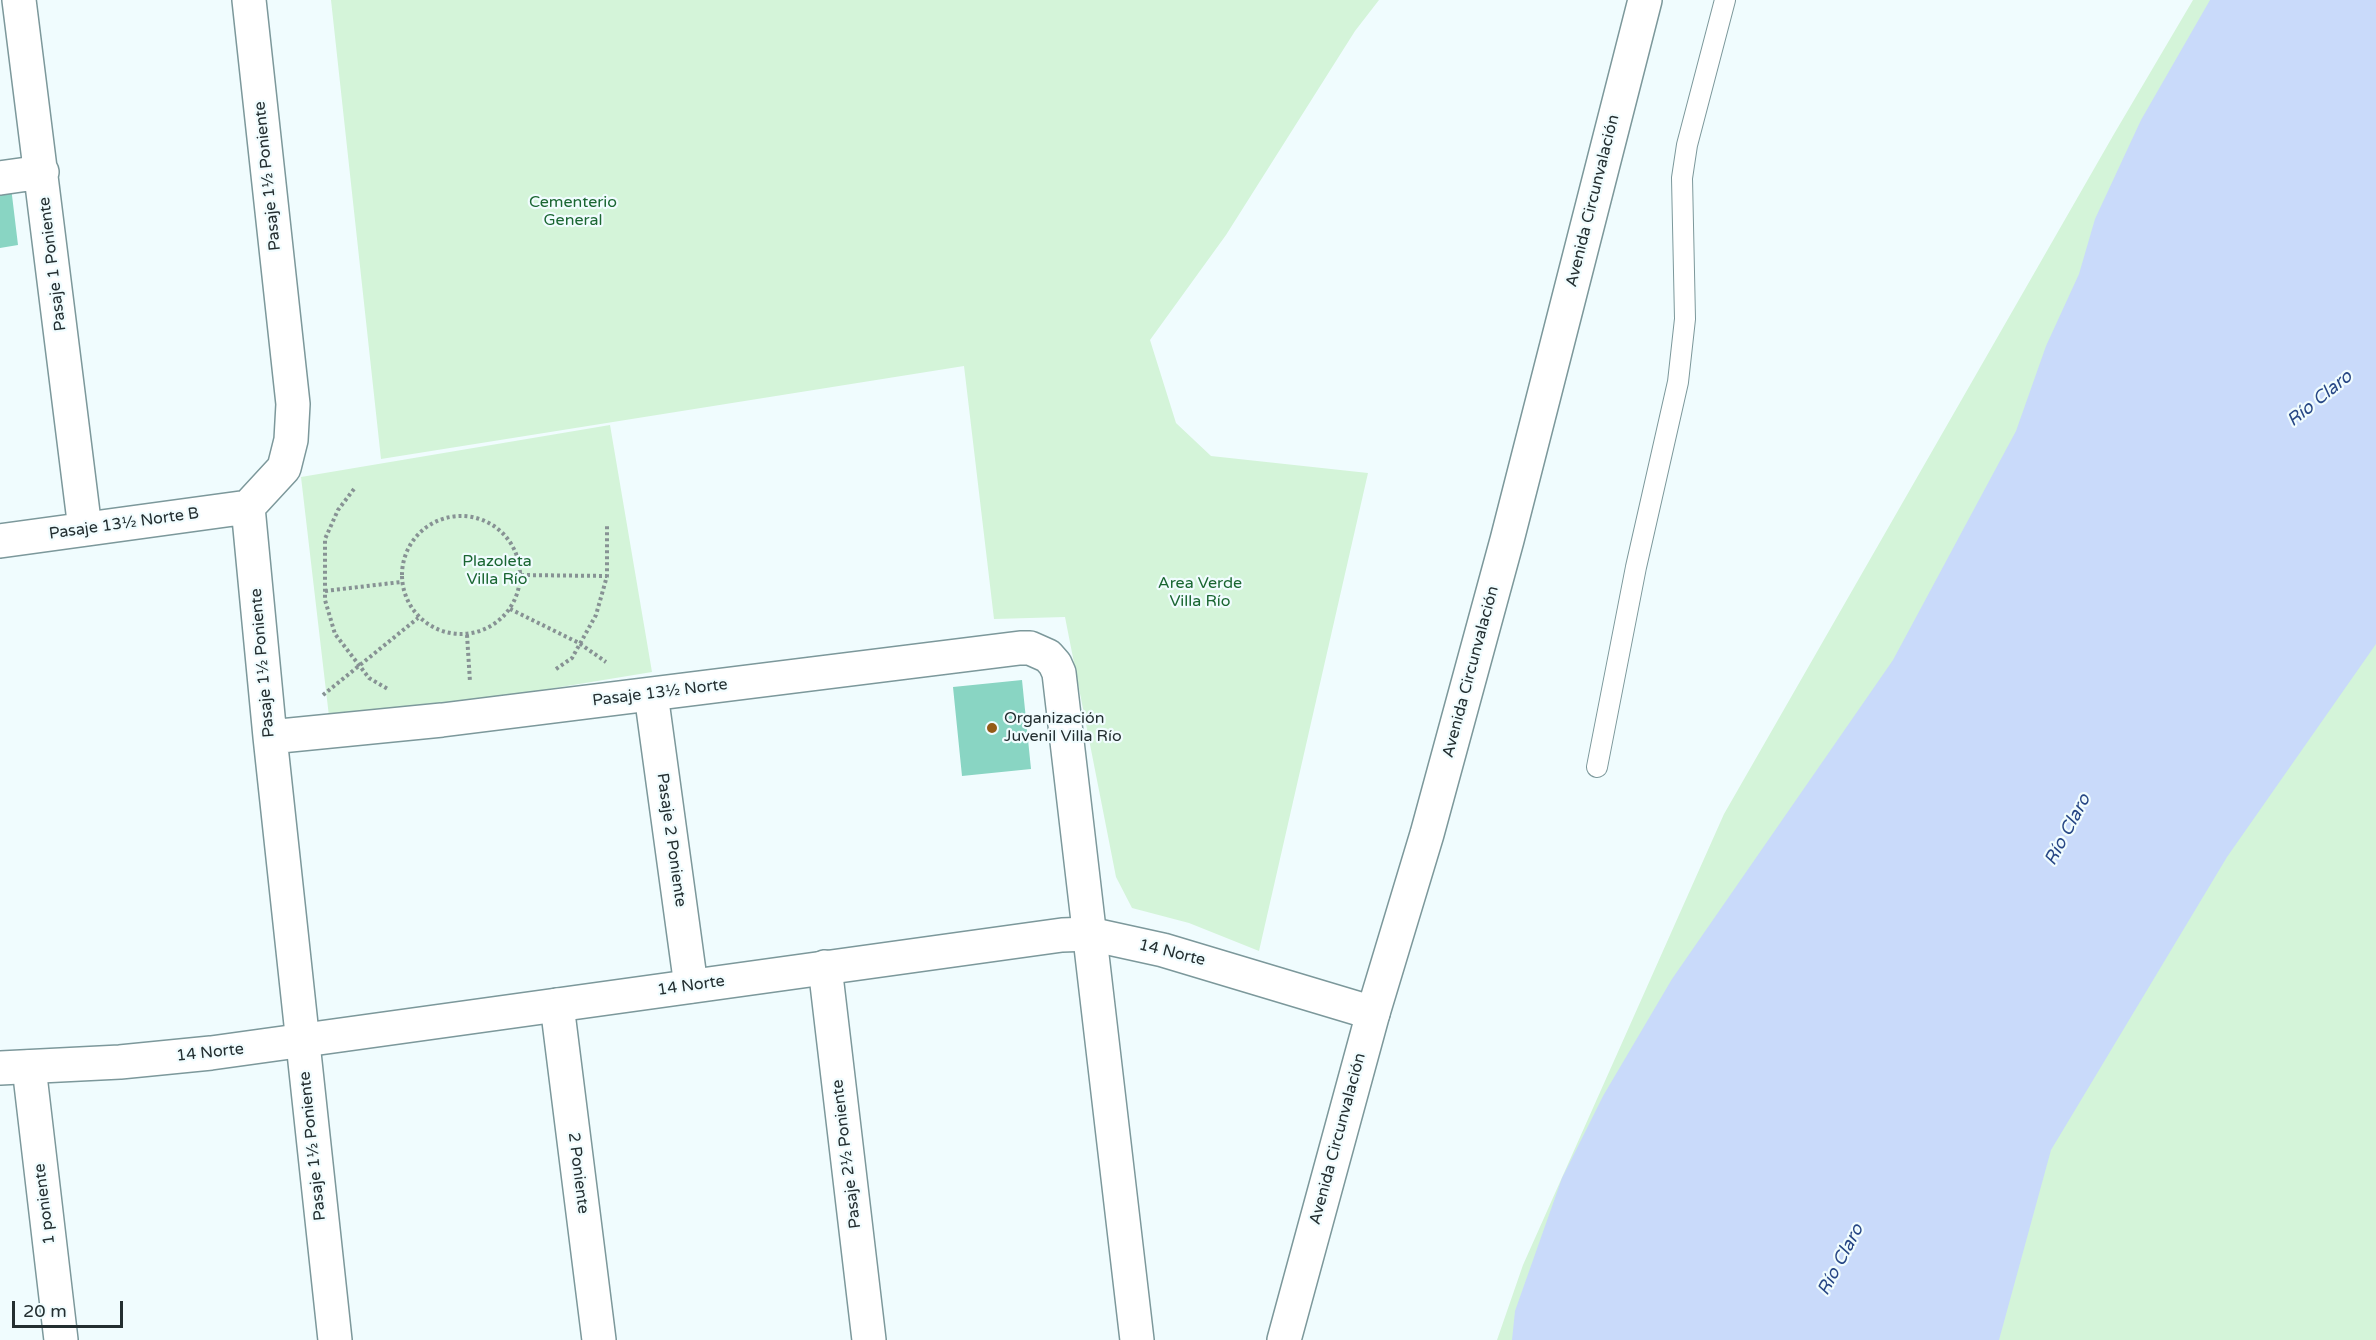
<!DOCTYPE html>
<meta charset="utf-8">
<style>
body{margin:0}
#map{position:relative;width:2376px;height:1340px;overflow:hidden;background:#f0fcfe;font-family:"Varela Round",sans-serif}
canvas{display:block}
.scale{position:absolute;left:12px;top:1301px;width:111px;height:27px;box-sizing:border-box;border:3px solid #232e30;border-top:0;padding-left:8px;font-size:18px;line-height:21px;white-space:nowrap;color:#232e30;-webkit-text-stroke:4px #f0fcfe;paint-order:stroke}
</style>
<div id="map">
<canvas width="2376" height="1340"></canvas>
<div class="scale">20 m</div>
</div>
<script>
const context = document.querySelector('canvas').getContext('2d');
context.lineJoin = 'round';
function paint(path, color) { context.fillStyle = color; context.fill(path, 'evenodd'); }
const toPath = rows => new Path2D(rows.map(r => 'M' + r).join(''));
function trace(path, color, width, dash) { context.strokeStyle = color; context.lineWidth = width; context.lineCap = dash ? 'butt' : 'round'; context.setLineDash(dash || []); context.stroke(path); }
function drawText(font, color, halo, rows, align = 'center') {
  context.font = font + ' "Varela Round",sans-serif'; context.lineWidth = 4.5; context.setLineDash([]); context.textBaseline = 'middle'; context.strokeStyle = halo; context.fillStyle = color; for (const [text, x, y, turn = 0] of rows) {
    context.save(); context.translate(x, y); context.rotate((+turn || 0) * Math.PI / 180); context.textAlign = isNaN(turn) ? turn : align; if (halo) context.strokeText(text, 0, 0); context.fillText(text, 0, 0); context.restore();
  }
}
paint(toPath([
 [331,0,1379,0,1355,31,1226,235,1150,340,1176,423,1211,456,1368,473,1259,951,1189,923,1132,908,1116,877,1065,617,994,619,964,366,381,459],
 [2193,0,2376,0,2376,1340,1497,1340,1523,1265,1724,814,2114,134],
 [610,425,652,672,330,725,301,477]
]), '#d4f4d9');
paint(toPath([
 [2210,0,2376,0,2376,644,2227,857,2051,1150,1999,1340,1512,1340,1515,1311,1562,1178,1603,1096,1672,979,1893,660,2016,431,2046,346,2079,274,2095,219,2141,120]
]), '#c9dafa');
paint(toPath([
 [11,187,18,245,0,248,0,189],
 [1022,680,1031,769,962,776,953,687]
]), '#89d5c3');
const service = toPath([
 [1597,767,1636,567,1678,382,1685,319,1682,178,1687,145,1725,0]
]);
const minor = toPath([
 [19,0,85,529],
 [249,0,293,404,291,440,284,468,248,507,270,737,335,1340],
 [0,178,42,172],
 [0,541,248,507],
 [651,694,691,986],
 [270,737,442,720,1020,648,1030,648,1048,656,1055,664,1059,673,1137,1340],
 [825,967,869,1340],
 [557,1005,599,1340],
 [29,1067,61,1340]
]);
const tertiary = toPath([
 [0,1068,120,1062,211,1053,1062,935,1090,934,1163,950,1373,1013]
]);
const primary = toPath([
 [1284,1340,1373,1013,1427,834,1507,540,1645,0]
]);
trace(service, '#7c989b', 22);
trace(minor, '#7c989b', 36);
trace(tertiary, '#7c989b', 36);
trace(primary, '#7c989b', 36);
trace(toPath([
 [354,489,338,510,325,539,325,600,335,634,369,678,388,689],
 '402 575a59 59 0 1 1 118 0a59 59 0 1 1-118 0Z',
 [521,575,607,576],
 [325,591,401,582],
 [510,609,579,643,606,662],
 [467,635,470,682],
 [556,669,572,658,596,615,607,576,607,524],
 [323,695,418,618]
]), '#879294', 4, [3, 3]);
trace(service, '#fff', 20);
trace(minor, '#fff', 33);
trace(tertiary, '#fff', 33);
trace(primary, '#fff', 33);
for (const [x, y, r, color] of [
 [992,728,6,"#945b16"]
]) { const dot = new Path2D(); dot.arc(x, y, r, 0, 2 * Math.PI); context.fillStyle = color; context.fill(dot); trace(dot, '#f0fcfe', 2); }
drawText('16px', '#232e30', '#f0fcfe', [
 ["Pasaje 1½ Poniente",268,176,-96],
 ["Avenida Circunvalación",1593,201,-76],
 ["Pasaje 1 Poniente",53,264,-97],
 ["Pasaje 13½ Norte B",124,524,-8],
 ["Pasaje 1½ Poniente",263,663,-95],
 ["Avenida Circunvalación",1471,672,-75],
 ["Pasaje 13½ Norte",660,693,-7],
 ["Pasaje 2 Poniente",671,840,82],
 ["14 Norte",1172,953,14],
 ["14 Norte",691,986,-8],
 ["14 Norte",210,1053,-6],
 ["Avenida Circunvalación",1338,1139,-75],
 ["Pasaje 1½ Poniente",313,1146,-96],
 ["Pasaje 2½ Poniente",847,1154,-97],
 ["2 Poniente",578,1173,83],
 ["1 poniente",45,1204,-97]
]);
drawText('16px', '#1a6632', '#f0fcfe', [
 ["Cementerio",573,203],
 ["General",573,221],
 ["Plazoleta",497,562],
 ["Villa Río",497,580],
 ["Area Verde",1200,584],
 ["Villa Río",1200,602]
]);
drawText('16px', '#232e30', '#f0fcfe', [
 ["Organización",1004,719],
 ["Juvenil Villa Río",1004,737]
], 'left');
drawText('italic 18px', '#274785', '#f0fcfe', [
 ["Río Claro",2320,399,-39],
 ["Río Claro",2068,830,-62],
 ["Río Claro",1841,1260,-62]
]);
</script>
